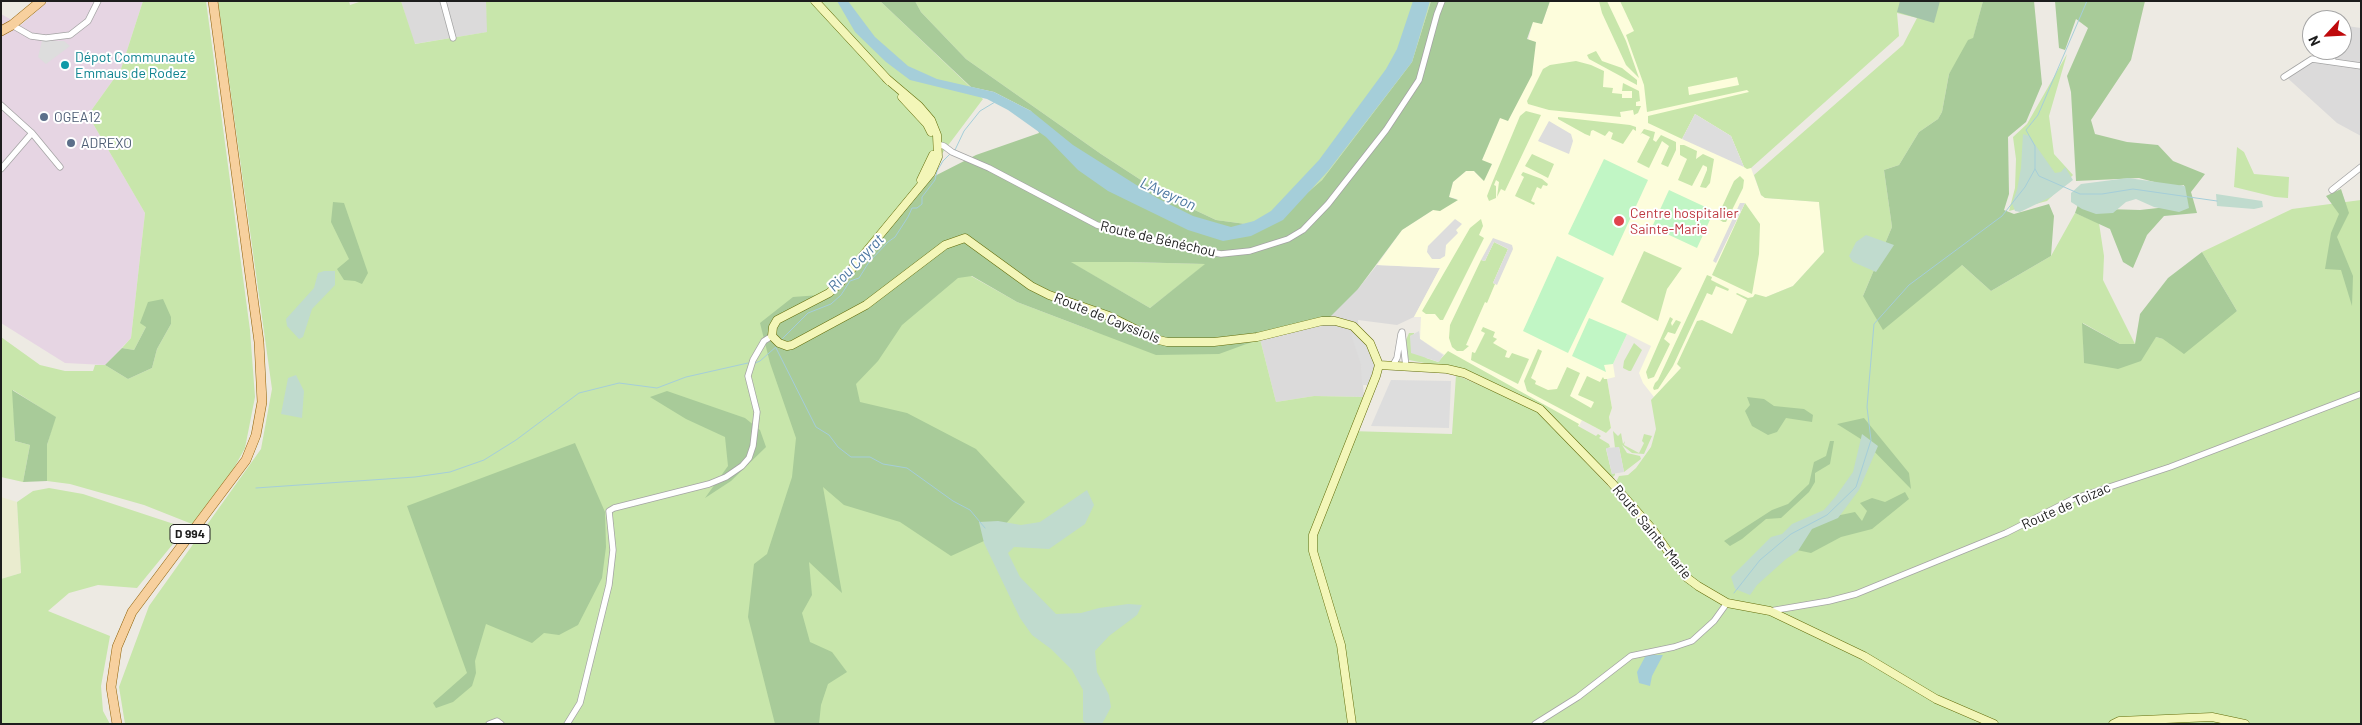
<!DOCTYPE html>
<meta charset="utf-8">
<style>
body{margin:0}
#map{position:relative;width:2362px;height:725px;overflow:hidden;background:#edeae3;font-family:Barlow,sans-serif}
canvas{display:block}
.frame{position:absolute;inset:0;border:2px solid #1d1d1d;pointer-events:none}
.north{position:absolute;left:2302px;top:10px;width:50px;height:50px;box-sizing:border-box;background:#fff;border:1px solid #a5a5a5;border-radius:50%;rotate:245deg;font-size:14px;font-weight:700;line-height:20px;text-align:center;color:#1d1d1d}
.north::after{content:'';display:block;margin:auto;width:18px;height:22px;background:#bf0a0c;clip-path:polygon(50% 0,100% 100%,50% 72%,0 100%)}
</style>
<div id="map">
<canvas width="2362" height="725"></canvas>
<div class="frame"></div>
<div class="north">N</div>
</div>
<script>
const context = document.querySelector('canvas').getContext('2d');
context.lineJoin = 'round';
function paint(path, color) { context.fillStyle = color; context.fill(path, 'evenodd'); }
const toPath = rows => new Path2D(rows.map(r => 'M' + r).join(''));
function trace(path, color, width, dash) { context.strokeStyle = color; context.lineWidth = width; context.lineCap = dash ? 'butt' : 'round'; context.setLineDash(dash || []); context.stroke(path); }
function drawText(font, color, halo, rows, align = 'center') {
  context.font = font + ' Barlow,sans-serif'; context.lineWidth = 4; context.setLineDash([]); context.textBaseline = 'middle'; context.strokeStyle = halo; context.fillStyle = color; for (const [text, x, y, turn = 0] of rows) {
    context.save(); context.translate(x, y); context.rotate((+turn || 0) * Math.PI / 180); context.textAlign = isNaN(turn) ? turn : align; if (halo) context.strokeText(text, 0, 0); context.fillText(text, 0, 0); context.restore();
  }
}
paint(toPath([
 [401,1,486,1,488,32,414,44],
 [2347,26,2361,28,2361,136,2337,123,2283,74,2311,56,2330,58,2328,50,2342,50,2342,27],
 [1377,265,1440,268,1414,317,1397,325,1358,320,1364,397,1314,396,1276,402,1260,339,1358,289]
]), '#dbdada');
paint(toPath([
 [48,1,143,1,121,69,88,115,145,213,131,338,105,365,65,363,1,323,1,14,21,25]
]), '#e6d5e3');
paint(toPath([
 [1550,1,1625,1,1682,84,1746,70,1750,77,1747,163,1751,168,1761,195,1765,198,1819,202,1824,252,1793,286,1766,297,1757,392,1699,325,1681,368,1654,397,1643,383,1639,373,1651,346,1627,334,1613,364,1615,377,1607,379,1612,408,1609,417,1611,428,1606,433,1582,420,1573,437,1549,413,1471,372,1420,339,1421,317,1414,317,1440,268,1377,265,1402,230,1433,210,1457,199,1449,197,1453,182,1466,171,1474,171,1483,180,1482,160,1500,117,1508,121,1533,21,1542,24]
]), '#fdfddc');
paint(toPath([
 [1,497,17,502,21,573,1,579]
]), '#eaeccf');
paint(toPath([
 [143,1,206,1,250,330,255,397,245,448,234,468,192,524,144,505,70,484,47,481,47,445,55,417,13,390,15,441,30,445,23,482,1,477,1,337,40,365,65,371,93,371,95,365,105,365,128,379,152,368,157,349,171,324,146,327,134,350,122,348,131,338,145,213,88,115,121,69],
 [218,1,349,1,350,5,362,1,401,1,415,44,487,32,486,1,880,1,983,99,919,184,971,276,1017,302,1093,331,1260,339,1276,402,1314,396,1364,397,1350,431,1452,434,1456,375,1536,410,1612,490,1630,499,1616,482,1619,476,1628,475,1636,468,1651,447,1656,429,1651,400,1681,368,1677,364,1697,321,1702,320,1732,334,1747,300,1736,294,1737,293,1748,298,1753,297,1755,294,1766,297,1793,286,1824,252,1819,202,1765,198,1761,195,1754,175,1903,45,1917,18,1897,13,1899,36,1751,168,1747,169,1744,167,1731,136,1695,114,1682,139,1648,123,1648,116,1749,92,1747,90,1647,112,1644,85,1626,35,1634,31,1620,1,1983,1,1973,39,1949,74,1942,112,1938,119,1919,132,1899,165,1884,170,1892,227,1863,296,1962,265,1991,291,2051,256,2075,213,2099,223,2104,256,2103,280,2135,344,2120,344,2083,323,2084,363,2156,337,2163,339,2237,311,2202,252,2292,209,2361,200,2361,724,125,724,119,687,149,606,261,449,272,389],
 [1737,77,1739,85,1689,95,1688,87],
 [915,1,1431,1,1412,62,1322,180,1268,227,1216,220,1167,197,1101,154,966,59,921,12],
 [1599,1,1607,1,1626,41,1639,78,1626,65,1602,13],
 [1596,51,1602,61,1622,68,1637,80,1637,85,1589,59,1587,55],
 [2067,54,2049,116,2054,154,2073,175,2047,201,2009,211,2015,188,2016,159,2013,137,2027,124],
 [1576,61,1591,65,1604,71,1603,87,1613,88,1612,93,1622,94,1622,98,1632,98,1632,91,1622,91,1623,83,1639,91,1640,101,1636,102,1636,106,1641,106,1638,113,1634,115,1633,110,1620,112,1621,117,1549,110,1528,104,1527,101,1543,69,1550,65],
 [1526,111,1541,115,1505,191,1501,189,1497,197,1499,182,1496,180,1494,185,1496,186,1496,198,1489,201,1487,196,1492,183,1520,116],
 [1558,117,1630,125,1636,127,1636,131,1633,129,1623,144,1611,139,1613,133,1609,131,1605,136,1593,130,1591,131,1590,136,1585,134,1558,119],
 [1644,129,1655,132,1653,140,1656,142,1661,135,1676,142,1676,150,1668,167,1661,164,1669,146,1662,141,1649,168,1637,162,1650,137,1642,133,1640,135],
 [1680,145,1684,145,1697,151,1696,159,1703,154,1714,159,1710,183,1706,188,1700,187,1707,170,1707,167,1703,165,1692,186,1678,180,1687,159,1680,155],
 [2237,147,2244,152,2254,174,2289,177,2288,198,2275,197,2234,187],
 [1532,154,1554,164,1548,178,1525,166],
 [1523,172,1542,179,1548,184,1547,186,1543,185,1541,189,1537,187,1531,201,1535,203,1534,205,1515,196,1524,177,1521,175],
 [1740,176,1744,180,1743,188,1726,222,1723,222,1717,218,1734,181],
 [1745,203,1760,224,1759,254,1752,294,1712,275],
 [1481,219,1483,226,1479,235,1484,238,1443,320,1440,320,1435,314,1426,314,1422,311,1470,228],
 [1494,242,1508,249,1493,283,1495,284,1487,303,1485,302,1466,345,1469,346,1463,351,1457,351,1452,347,1449,338,1450,325,1481,260,1485,261],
 [1644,251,1682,268,1667,289,1658,321,1621,302],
 [1070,262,1128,262,1206,264,1150,308],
 [1707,275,1712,277,1711,280,1729,289,1728,291,1716,286,1712,295,1707,293,1673,366,1658,389,1654,390,1653,388,1655,383,1658,380],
 [1670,317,1673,319,1671,323,1672,326,1676,320,1681,322,1675,334,1668,332,1664,339,1670,344,1654,377,1648,379,1646,372],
 [1483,327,1495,332,1493,337,1497,339,1493,343,1507,351,1505,357,1509,358,1512,353,1529,359,1518,384,1471,360,1472,352,1475,353,1485,333,1481,331],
 [1409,333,1414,333,1414,335,1410,336,1426,358,1438,362,1448,351,1579,424,1578,426,1596,436,1598,434,1601,436,1599,438,1609,444,1610,447,1606,449,1612,474,1615,473,1615,475,1612,478,1549,413,1471,372,1409,360,1407,354,1406,340],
 [1634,343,1642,350,1631,371,1629,371,1623,368,1624,361],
 [1538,349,1542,351,1531,378,1536,381,1535,384,1548,390,1557,389,1567,367,1580,373,1570,396,1591,408,1594,402,1578,395,1587,376,1600,382,1603,377,1604,379,1607,379,1612,408,1609,417,1611,428,1606,433,1527,391,1524,381],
 [1613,431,1618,436,1621,433,1623,444,1625,441,1624,445,1639,453,1644,443,1642,441,1644,434,1652,436,1644,454,1632,453,1622,445,1627,453,1640,456,1641,459,1624,472,1619,447,1615,448],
 [49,488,83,494,186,528,137,588,98,585,69,593,48,611,110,636,101,686,103,711,110,724,1,724,1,579,21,573,17,502,33,491]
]), '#c8e6ab');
paint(toPath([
 [880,1,915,1,921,12,966,59,1101,154,1167,197,1216,220,1268,227,1322,180,1412,62,1431,1,1550,1,1542,24,1533,22,1527,39,1536,42,1532,75,1508,121,1500,118,1482,160,1492,164,1484,181,1474,171,1466,171,1453,182,1449,197,1458,200,1440,211,1433,210,1402,230,1358,289,1323,324,1260,339,1219,354,1156,355,1017,302,972,276,958,278,902,325,878,361,856,384,860,402,907,413,976,449,1025,502,995,536,951,556,900,522,844,505,823,487,842,593,809,562,812,595,802,613,810,642,832,652,847,672,828,684,821,705,819,724,775,724,748,617,754,564,767,554,792,477,796,438,770,363,760,323,793,297,833,294,919,184,976,155,1039,133,1031,111,994,92,971,87],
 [1071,262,1128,262,1205,264,1150,308],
 [1983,1,2034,1,2042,84,2026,122,2008,137,2009,194,2004,210,2014,214,2049,204,2054,216,2051,256,1991,291,1962,265,1883,330,1863,296,1892,227,1884,170,1899,165,1919,132,1938,119,1942,112,1949,74,1968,40,1973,38],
 [2055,1,2145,1,2131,60,2091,120,2095,134,2127,142,2158,145,2173,161,2205,174,2191,192,2197,213,2164,216,2147,235,2133,268,2123,262,2110,229,2075,213,2080,199,2106,209,2140,210,2176,206,2186,200,2184,185,2173,187,2139,178,2076,181,2071,92,2067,76,2088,28,2076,19,2065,50,2059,48],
 [2341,189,2349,213,2337,237,2353,276,2352,306,2341,270,2325,269,2331,233,2339,214,2326,196],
 [333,202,344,203,368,273,362,284,355,281,344,280,337,269,349,259,331,222],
 [2202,252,2237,311,2184,354,2163,339,2156,337,2141,361,2118,369,2084,363,2082,323,2120,344,2135,344,2140,314,2168,278],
 [163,299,171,317,171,324,157,349,152,368,128,379,105,365,122,348,134,350,146,327,140,323,148,302],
 [12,390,56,417,47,445,47,481,23,482,30,445,15,441],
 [667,391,745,418,760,430,766,447,731,481,705,498,728,466,725,437,686,419,650,397],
 [1747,397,1764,399,1774,406,1804,409,1813,415,1812,422,1786,418,1777,432,1768,435,1752,426,1745,411,1750,405],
 [1864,418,1909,473,1911,489,1864,441,1837,424],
 [1830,441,1834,441,1830,464,1815,473,1815,482,1809,492,1781,518,1766,519,1742,539,1730,546,1724,541,1772,510,1788,504,1809,484,1814,462,1826,456],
 [575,443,605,512,606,547,602,578,578,625,559,635,544,633,532,643,486,624,475,661,476,673,472,686,453,702,436,708,433,703,467,673,407,506],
 [1905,492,1909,499,1872,529,1841,537,1811,553,1792,549,1803,532,1831,517,1855,512,1862,521,1867,511,1860,503,1872,498,1885,502]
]), '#a8cb99');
paint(toPath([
 [2023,134,2029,136,2055,173,2061,172,2065,167,2073,180,2051,197,2020,212,2015,211,2012,203,2017,190,2021,168],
 [2128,178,2185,186,2189,208,2179,212,2154,207,2136,199,2126,202,2113,213,2096,214,2082,209,2071,202,2071,193,2081,184],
 [2216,194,2262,201,2263,207,2254,209,2217,206],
 [1866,235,1894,245,1876,272,1853,262,1849,256,1856,242],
 [324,271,335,271,335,285,312,309,303,337,299,339,287,326,286,319,314,288,318,273],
 [296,375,304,391,302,418,281,414,288,378],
 [1862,434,1878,446,1859,490,1838,518,1812,529,1798,551,1786,559,1757,585,1750,595,1735,589,1731,577,1771,537,1782,534,1792,524,1824,510,1836,496,1853,472],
 [1087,490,1094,505,1085,524,1049,549,1014,547,1008,553,1020,577,1056,614,1081,613,1099,608,1128,604,1142,605,1137,615,1109,636,1095,651,1097,672,1109,695,1111,707,1102,724,1087,724,1083,721,1083,690,1072,670,1051,649,1032,635,1020,618,984,543,979,522,998,521,1021,525,1040,522]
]), '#c0dbce');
paint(toPath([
 [1900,1,1940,1,1934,23,1897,12]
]), '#a5c5aa');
paint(toPath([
 [1604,159,1648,180,1613,256,1568,234],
 [1669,190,1714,211,1697,248,1652,227],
 [1557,256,1604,278,1568,353,1523,331],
 [1589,318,1627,334,1613,364,1604,365,1606,372,1572,356]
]), '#c1f6c5');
paint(toPath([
 [42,41,64,41,70,46,46,64,38,57],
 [1695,114,1731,136,1744,167,1682,139],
 [1549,121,1571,134,1573,141,1569,154,1538,141],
 [1740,203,1745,203,1716,263,1713,261],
 [1455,219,1462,224,1456,230,1458,233,1446,245,1445,256,1440,259,1432,259,1427,252,1428,246],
 [1493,238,1512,245,1513,249,1497,285,1493,283,1508,249,1494,242,1485,261,1481,260],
 [1419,331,1420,339,1443,355,1439,362,1411,353,1410,336],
 [1356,333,1368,344,1376,364,1369,385,1362,385,1361,364,1351,334],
 [1391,380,1451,381,1449,428,1371,426],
 [1619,447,1624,472,1612,474,1606,448]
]), '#ddd');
paint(toPath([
 [837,1,848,1,875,37,908,66,937,79,994,92,1031,111,1073,145,1157,198,1193,216,1231,227,1254,221,1271,211,1319,160,1386,69,1397,49,1413,1,1430,1,1412,62,1328,171,1283,220,1251,236,1223,241,1188,230,1108,191,1078,170,1046,137,1008,110,987,99,910,80,886,62,855,32],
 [1646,655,1663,655,1652,676,1650,686,1639,683,1637,672]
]), '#a5ced9');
trace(toPath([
 [955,150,964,131,980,111,995,102],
 [2035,169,2039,176,2080,194,2102,194,2133,189,2217,201],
 [781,340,808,313,831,304,841,295,850,281,859,278,869,262,888,242,895,237,908,217,912,208,917,208,922,204,922,197,935,180,937,171,943,161,950,154],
 [776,348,816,427,829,435,838,447,851,457,870,457,883,464,907,468,953,501,970,510,985,528],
 [755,363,760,361,777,346],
 [256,488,415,477,450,472,484,460,516,440,579,393,619,383,657,388,686,377,748,363],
 [1734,593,1760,560,1791,534,1827,515,1856,487,1871,440,1867,407,1874,324,1909,285,2002,216,2025,187,2035,169,2035,146,2026,130,2038,115,2087,1]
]), '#a5ced9', 1);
const street = toPath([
 [443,1,453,38],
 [12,25,31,36,46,38,70,35,88,21,98,1],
 [2331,50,2333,61],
 [2284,77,2312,59,2361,66],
 [1,105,32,133,1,169],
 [32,133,60,167],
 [937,144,944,146,952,152,989,168,1097,225,1144,238,1204,251,1221,254,1250,251,1288,239,1303,230,1328,204,1386,130,1419,80,1437,14,1442,1],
 [2332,190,2361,167],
 [1402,332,1406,367],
 [1393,365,1397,358,1401,334],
 [1770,611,1829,601,1856,594,2006,533,2073,499,2170,467,2361,394],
 [489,724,497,721,501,724],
 [567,724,580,703,609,585,613,550,609,511,614,508,709,484,726,477,742,466,749,458,753,446,757,412,748,376,753,360,764,341,772,336],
 [1535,724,1578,697,1631,656,1674,647,1692,641,1714,621,1727,603]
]);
const secondary = toPath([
 [815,1,889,81],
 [886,78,919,106,931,120,937,135,938,157,931,173,841,282,829,293,777,320,773,327,772,336,779,343,787,346,792,345,866,305,945,245,965,238,1031,286,1049,295,1109,316,1155,339,1167,342,1214,342,1257,337,1322,321,1335,321,1353,326,1370,343,1379,365,1376,376,1313,535,1313,551,1341,645,1352,724],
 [902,97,927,124,931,132],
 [921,180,933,155],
 [1379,365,1447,369,1464,373,1540,409,1611,482,1653,530,1686,577,1698,586,1727,603,1770,611,1864,656,1936,699,1994,724],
 [2113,724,2119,721,2212,717,2245,724]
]);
const primary = toPath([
 [1,31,12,25,41,1],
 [117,724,111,687,117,647,132,612,246,460,256,435,262,402,259,342,213,1]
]);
trace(street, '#a4a4a4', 7);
trace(secondary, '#636d0a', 9);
trace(primary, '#8e6007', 10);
trace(street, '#fff', 5.5);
trace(secondary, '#f3f6b8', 8);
trace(primary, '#f7d09e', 9);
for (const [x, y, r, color] of [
 [65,65,5,"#0f9aa8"],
 [44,117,5,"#5c6f8a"],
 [71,143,5,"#5c6f8a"],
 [1619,221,6,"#e0444e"]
]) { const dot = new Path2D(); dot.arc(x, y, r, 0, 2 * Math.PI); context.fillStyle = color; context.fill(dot); trace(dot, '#fff', 2); }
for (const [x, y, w] of [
 [190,534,40]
]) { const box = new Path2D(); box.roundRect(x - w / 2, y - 9.5, w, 19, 4); context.fillStyle = '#fff'; context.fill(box); trace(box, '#1d1d1d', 1); }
drawText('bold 12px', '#1d1d1d', null, [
 ["D 994",190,534]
]);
drawText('14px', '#0d838f', '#fff', [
 ["Dépot Communauté",75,57],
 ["Emmaus de Rodez",75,73]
], 'left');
drawText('14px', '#4e5e75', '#fff', [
 ["OGEA12",54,117],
 ["ADREXO",81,143]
], 'left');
drawText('14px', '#be3a42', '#fff', [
 ["Centre hospitalier",1630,213],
 ["Sainte-Marie",1630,229]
], 'left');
drawText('14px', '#1d1d1d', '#fff', [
 ["Route de Bénéchou",1158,239,13],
 ["Route de Cayssiols",1107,318,22],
 ["Route de Toizac",2066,506,-24],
 ["Route Sainte-Marie",1652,532,51]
]);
drawText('italic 15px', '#4b76a0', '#fff', [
 ["L'Aveyron",1168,194,24],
 ["Riou Cayrat",856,263,-46]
]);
</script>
